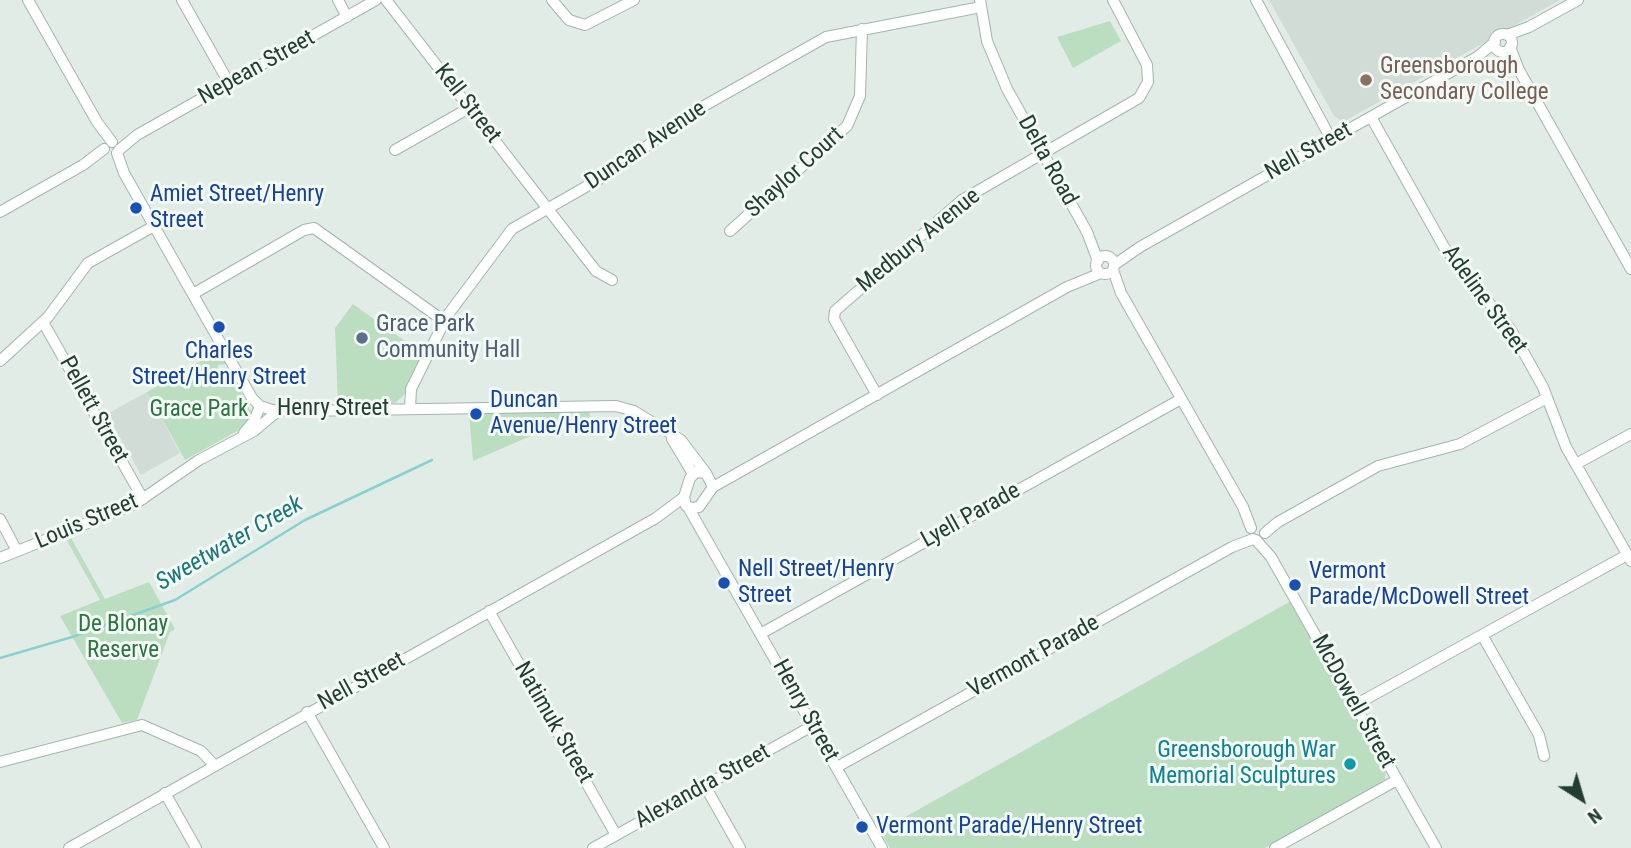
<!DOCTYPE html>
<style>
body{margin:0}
#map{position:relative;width:1631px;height:848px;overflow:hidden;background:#e2ece7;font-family:"Roboto Condensed",sans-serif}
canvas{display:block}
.north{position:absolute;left:1547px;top:764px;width:70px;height:70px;-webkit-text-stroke:5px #f3f9f5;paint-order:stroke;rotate:143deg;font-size:19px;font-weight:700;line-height:28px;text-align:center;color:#223e33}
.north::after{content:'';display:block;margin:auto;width:24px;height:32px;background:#223e33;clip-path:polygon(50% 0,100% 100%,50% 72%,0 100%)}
</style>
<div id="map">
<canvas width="1631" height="848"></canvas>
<div class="north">N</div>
</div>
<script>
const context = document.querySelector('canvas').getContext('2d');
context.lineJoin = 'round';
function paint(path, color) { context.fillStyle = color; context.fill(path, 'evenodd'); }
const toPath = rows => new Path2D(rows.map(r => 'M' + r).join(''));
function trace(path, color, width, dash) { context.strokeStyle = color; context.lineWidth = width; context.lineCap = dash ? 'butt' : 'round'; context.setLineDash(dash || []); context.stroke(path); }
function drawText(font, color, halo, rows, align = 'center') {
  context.font = font + ' "Roboto Condensed",sans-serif'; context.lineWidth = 6; context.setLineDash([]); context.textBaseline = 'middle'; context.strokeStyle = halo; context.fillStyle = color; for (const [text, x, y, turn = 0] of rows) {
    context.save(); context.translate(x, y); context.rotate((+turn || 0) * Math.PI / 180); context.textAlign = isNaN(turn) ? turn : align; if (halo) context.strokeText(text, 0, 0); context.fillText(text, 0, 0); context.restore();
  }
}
paint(toPath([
 [1269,0,1560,0,1343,122,1334,116],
 [147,392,180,453,141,475,107,414]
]), '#d0dcd5');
paint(toPath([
 [1110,21,1121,41,1073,68,1057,37],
 [353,304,423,354,403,396,395,403,338,405,335,328],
 [218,351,226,364,218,365,217,369,227,386,238,387,252,413,248,425,185,460,147,392],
 [589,411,591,421,556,425,473,461,469,413],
 [70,536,105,599,149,582,175,629,170,632,137,720,122,723,60,616,100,600,65,537],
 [1291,601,1386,770,1385,779,1379,784,1265,848,890,848,880,831]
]), '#bbdec0');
trace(toPath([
 [0,658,72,637,175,600,305,520,432,460]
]), '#8ad0d1', 2.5);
const minor = toPath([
 [28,0,97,122,112,142],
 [182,0,229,83],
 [338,0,347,17],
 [386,0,596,271,612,280],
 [552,0,569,20,585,25,634,0],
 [980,0,987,41,1007,89,1087,232,1098,261],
 [1256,0,1331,139],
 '1494 43a9 9 0 1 1 18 0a9 9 0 1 1-18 0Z',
 [1507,35,1529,27,1578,0],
 [1510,47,1519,70,1631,269],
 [1371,117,1444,247,1511,330,1543,387,1566,447,1631,561],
 [119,150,137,135,376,0],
 [395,150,469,108],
 [117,153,124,173,221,344,252,398,260,406,272,410,296,411,616,406,634,411,681,440,706,473],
 [0,212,83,165,104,149],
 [730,231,847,126,860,96,862,29],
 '1096 265a9 9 0 1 1 18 0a9 9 0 1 1-18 0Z',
 [1114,265,1140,247,1477,57,1495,42],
 [1113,270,1121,293,1243,507,1251,528],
 [193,294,304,230,314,228,444,321],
 [43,322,143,499],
 [0,361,48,317,88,263,154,226],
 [877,395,834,319,835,311,962,200,1139,98,1148,82,1147,65,1113,0],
 [410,409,411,389,447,316,512,229,610,173,695,111,826,37,981,7],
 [244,433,254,421,260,406],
 [672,439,693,474],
 [1576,464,1631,434],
 [696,472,706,473,713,487,699,507,692,508,686,506,684,497,690,478,696,472],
 [713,487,1067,287,1101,273],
 [688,507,882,848],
 [0,519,17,551],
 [1265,533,1278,522,1378,466,1460,444,1547,398],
 [1256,540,1271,557,1436,848],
 [0,558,135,504,199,460,254,431,278,411],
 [489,611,616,835],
 [762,633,1181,399],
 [1482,635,1539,735,1544,756],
 [1355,705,1627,555],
 [307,712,384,848],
 [0,762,142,725,201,751,214,765],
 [837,767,1232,547,1253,539],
 [705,786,740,848],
 [165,793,196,848],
 [69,848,656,518,684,497],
 [593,848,814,725],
 [1275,848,1397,780]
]);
trace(minor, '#a5b4ad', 12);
trace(minor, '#fff', 10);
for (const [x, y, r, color] of [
 [1366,80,7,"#8d6e63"],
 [136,208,7,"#1a4fb4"],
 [219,327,7,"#1a4fb4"],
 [362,338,7,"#5c6f8a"],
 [476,414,7,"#1a4fb4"],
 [724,583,7,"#1a4fb4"],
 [1295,585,7,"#1a4fb4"],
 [1350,764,7,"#0f9aa8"],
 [862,827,7,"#1a4fb4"]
]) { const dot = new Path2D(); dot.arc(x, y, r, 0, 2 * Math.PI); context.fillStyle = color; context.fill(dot); trace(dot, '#f3f9f5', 2.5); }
drawText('23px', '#785e54', '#f3f9f5', [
 ["Greensborough",1380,67],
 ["Secondary College",1380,93]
], 'left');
drawText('23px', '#223e33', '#f3f9f5', [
 ["Nepean Street",257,68,-29],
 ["Kell Street",467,104,52],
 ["Duncan Avenue",646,146,-34],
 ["Nell Street",1309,152,-29],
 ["Delta Road",1047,161,61],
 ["Shaylor Court",795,173,-42],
 ["Medbury Avenue",919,241,-39],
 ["Adeline Street",1484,300,54],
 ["Henry Street",333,409],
 ["Pellett Street",93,410,61],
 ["Lyell Parade",971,516,-29],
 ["Louis Street",87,522,-23],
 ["Vermont Parade",1034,657,-29],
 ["Nell Street",362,682,-29],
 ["McDowell Street",1353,702,61],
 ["Henry Street",805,711,61],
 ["Natimuk Street",553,723,60],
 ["Alexandra Street",703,787,-29]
]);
drawText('23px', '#164399', '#f3f9f5', [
 ["Amiet Street/Henry",150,195],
 ["Street",150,221],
 ["Charles",219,352,"center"],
 ["Street/Henry Street",219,378,"center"],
 ["Duncan",490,401],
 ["Avenue/Henry Street",490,427],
 ["Nell Street/Henry",738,570],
 ["Street",738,596],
 ["Vermont",1309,572],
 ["Parade/McDowell Street",1309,598],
 ["Vermont Parade/Henry Street",876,827]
], 'left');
drawText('23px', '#4e5e75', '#f3f9f5', [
 ["Grace Park",376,325],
 ["Community Hall",376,351]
], 'left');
drawText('23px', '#2c743f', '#f3f9f5', [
 ["Grace Park",199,410],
 ["De Blonay",123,625],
 ["Reserve",123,651]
]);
drawText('23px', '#0d838f', '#f3f9f5', [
 ["Greensborough War",1336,751],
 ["Memorial Sculptures",1336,777]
], 'right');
drawText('italic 24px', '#1c767a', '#f3f9f5', [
 ["Sweetwater Creek",230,544,-30]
]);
</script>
